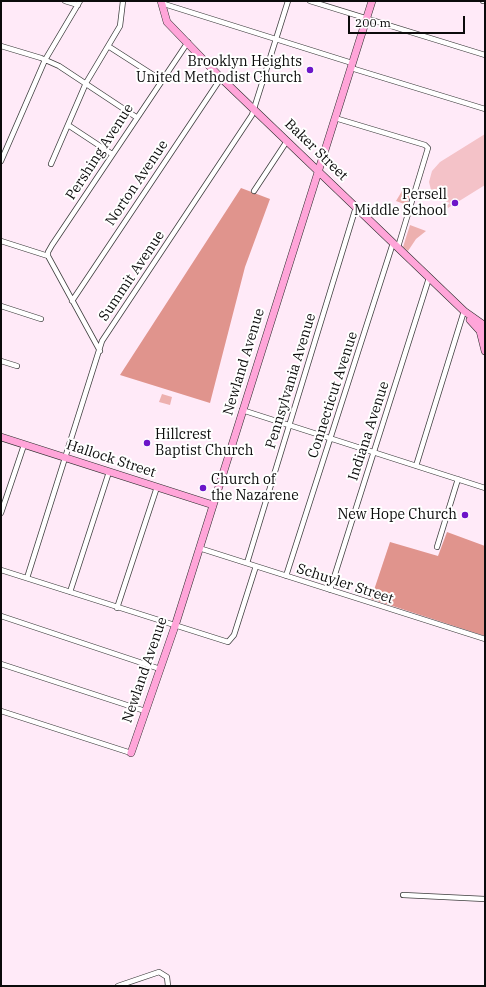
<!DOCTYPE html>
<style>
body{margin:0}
#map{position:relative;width:486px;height:987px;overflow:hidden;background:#ffeaf8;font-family:"IBM Plex Serif",serif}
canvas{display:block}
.frame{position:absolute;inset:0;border:2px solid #0b0b0b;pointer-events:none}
.scale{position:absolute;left:348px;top:16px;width:117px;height:18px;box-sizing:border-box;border:2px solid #0b0b0b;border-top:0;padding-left:5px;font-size:12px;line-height:14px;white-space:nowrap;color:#0b0b0b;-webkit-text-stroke:3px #fff;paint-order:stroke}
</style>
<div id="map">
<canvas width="486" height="987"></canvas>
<div class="frame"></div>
<div class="scale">200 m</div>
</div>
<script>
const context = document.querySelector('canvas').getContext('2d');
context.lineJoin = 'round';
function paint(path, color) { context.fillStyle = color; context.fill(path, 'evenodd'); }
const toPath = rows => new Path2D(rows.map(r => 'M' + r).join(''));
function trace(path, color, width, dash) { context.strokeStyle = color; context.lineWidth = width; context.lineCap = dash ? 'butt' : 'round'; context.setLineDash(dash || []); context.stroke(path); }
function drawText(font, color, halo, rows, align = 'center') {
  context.font = font + ' "IBM Plex Serif",serif'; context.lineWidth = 4; context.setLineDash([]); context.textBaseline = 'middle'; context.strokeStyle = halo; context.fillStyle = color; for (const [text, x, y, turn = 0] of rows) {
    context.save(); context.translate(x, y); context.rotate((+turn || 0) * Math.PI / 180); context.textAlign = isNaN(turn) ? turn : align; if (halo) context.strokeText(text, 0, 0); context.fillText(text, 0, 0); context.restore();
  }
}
paint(toPath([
 [402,191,408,191,407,193,410,194,407,205,396,201],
 [410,225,426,231,416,239,408,251,403,247],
 [162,394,172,397,170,405,159,402]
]), '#edb0af');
paint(toPath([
 [241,188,270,199,245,267,210,403,120,375],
 [447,532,485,546,485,636,371,599,390,542,438,556]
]), '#e0948d');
paint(toPath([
 [485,134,485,185,448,208,446,206,450,203,440,199,431,190,429,182,432,171,440,162]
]), '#f4c2c8');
const street = toPath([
 [65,1,78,5],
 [310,1,485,55],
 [483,1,485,1],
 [161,3,352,63],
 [1,46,41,58,59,66,136,117],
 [108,46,161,80],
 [351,68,485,109],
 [335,118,425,145,428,148,398,247],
 [68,125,112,154],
 [1,161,45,60,80,1],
 [51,164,86,83,120,26,123,1],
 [254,191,287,141],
 [1,241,48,256,100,351],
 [48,256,48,252,52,245,188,42],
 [72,301,221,78],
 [1,306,41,319],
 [1,361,17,366],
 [242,410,485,488],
 [416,466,464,311],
 [1,513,24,445],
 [437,547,458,479],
 [199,548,485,639],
 [247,563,356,207],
 [1,570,228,642,234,635,256,566],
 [286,576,393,243],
 [27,578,102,341,252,115,288,1],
 [330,590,429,278],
 [70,592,109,472],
 [117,608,157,487],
 [1,616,160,669],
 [1,664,145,711],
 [1,711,131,753],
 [403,895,485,899],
 [118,986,159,972,167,977,168,986]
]);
const secondary = toPath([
 [161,1,167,22,221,78,464,311,481,323,485,330],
 [470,320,480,331,485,351],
 [1,437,213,505],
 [131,753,175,626,372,1]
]);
trace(street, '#3e3e3e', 6);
trace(secondary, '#2d2d2d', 8);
trace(street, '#fff', 4.5);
trace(secondary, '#ffa5d9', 7);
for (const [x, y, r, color] of [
 [310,70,4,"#6c16c9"],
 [455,203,4,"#6c16c9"],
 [147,443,4,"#6c16c9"],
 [203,488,4,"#6c16c9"],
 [465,515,4,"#6c16c9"]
]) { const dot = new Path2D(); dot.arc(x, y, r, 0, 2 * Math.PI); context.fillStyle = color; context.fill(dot); trace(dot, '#fff', 1.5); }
drawText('14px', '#0b0b0b', '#fff', [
 ["Brooklyn Heights",302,62],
 ["United Methodist Church",302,78],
 ["Persell",447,195],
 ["Middle School",447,211],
 ["Hillcrest",155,435,"left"],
 ["Baptist Church",155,451,"left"],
 ["Church of",211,480,"left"],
 ["the Nazarene",211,496,"left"],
 ["New Hope Church",457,515]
], 'right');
drawText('14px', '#0b0b0b', '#fff', [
 ["Baker Street",316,150,44],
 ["Pershing Avenue",100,152,-57],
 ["Norton Avenue",137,183,-56],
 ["Summit Avenue",132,276,-56],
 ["Newland Avenue",244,362,-73],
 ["Pennsylvania Avenue",291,381,-73],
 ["Connecticut Avenue",333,395,-72],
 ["Indiana Avenue",369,431,-72],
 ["Hallock Street",111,459,18],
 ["Schuyler Street",345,584,18],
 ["Newland Avenue",145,670,-71]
]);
</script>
